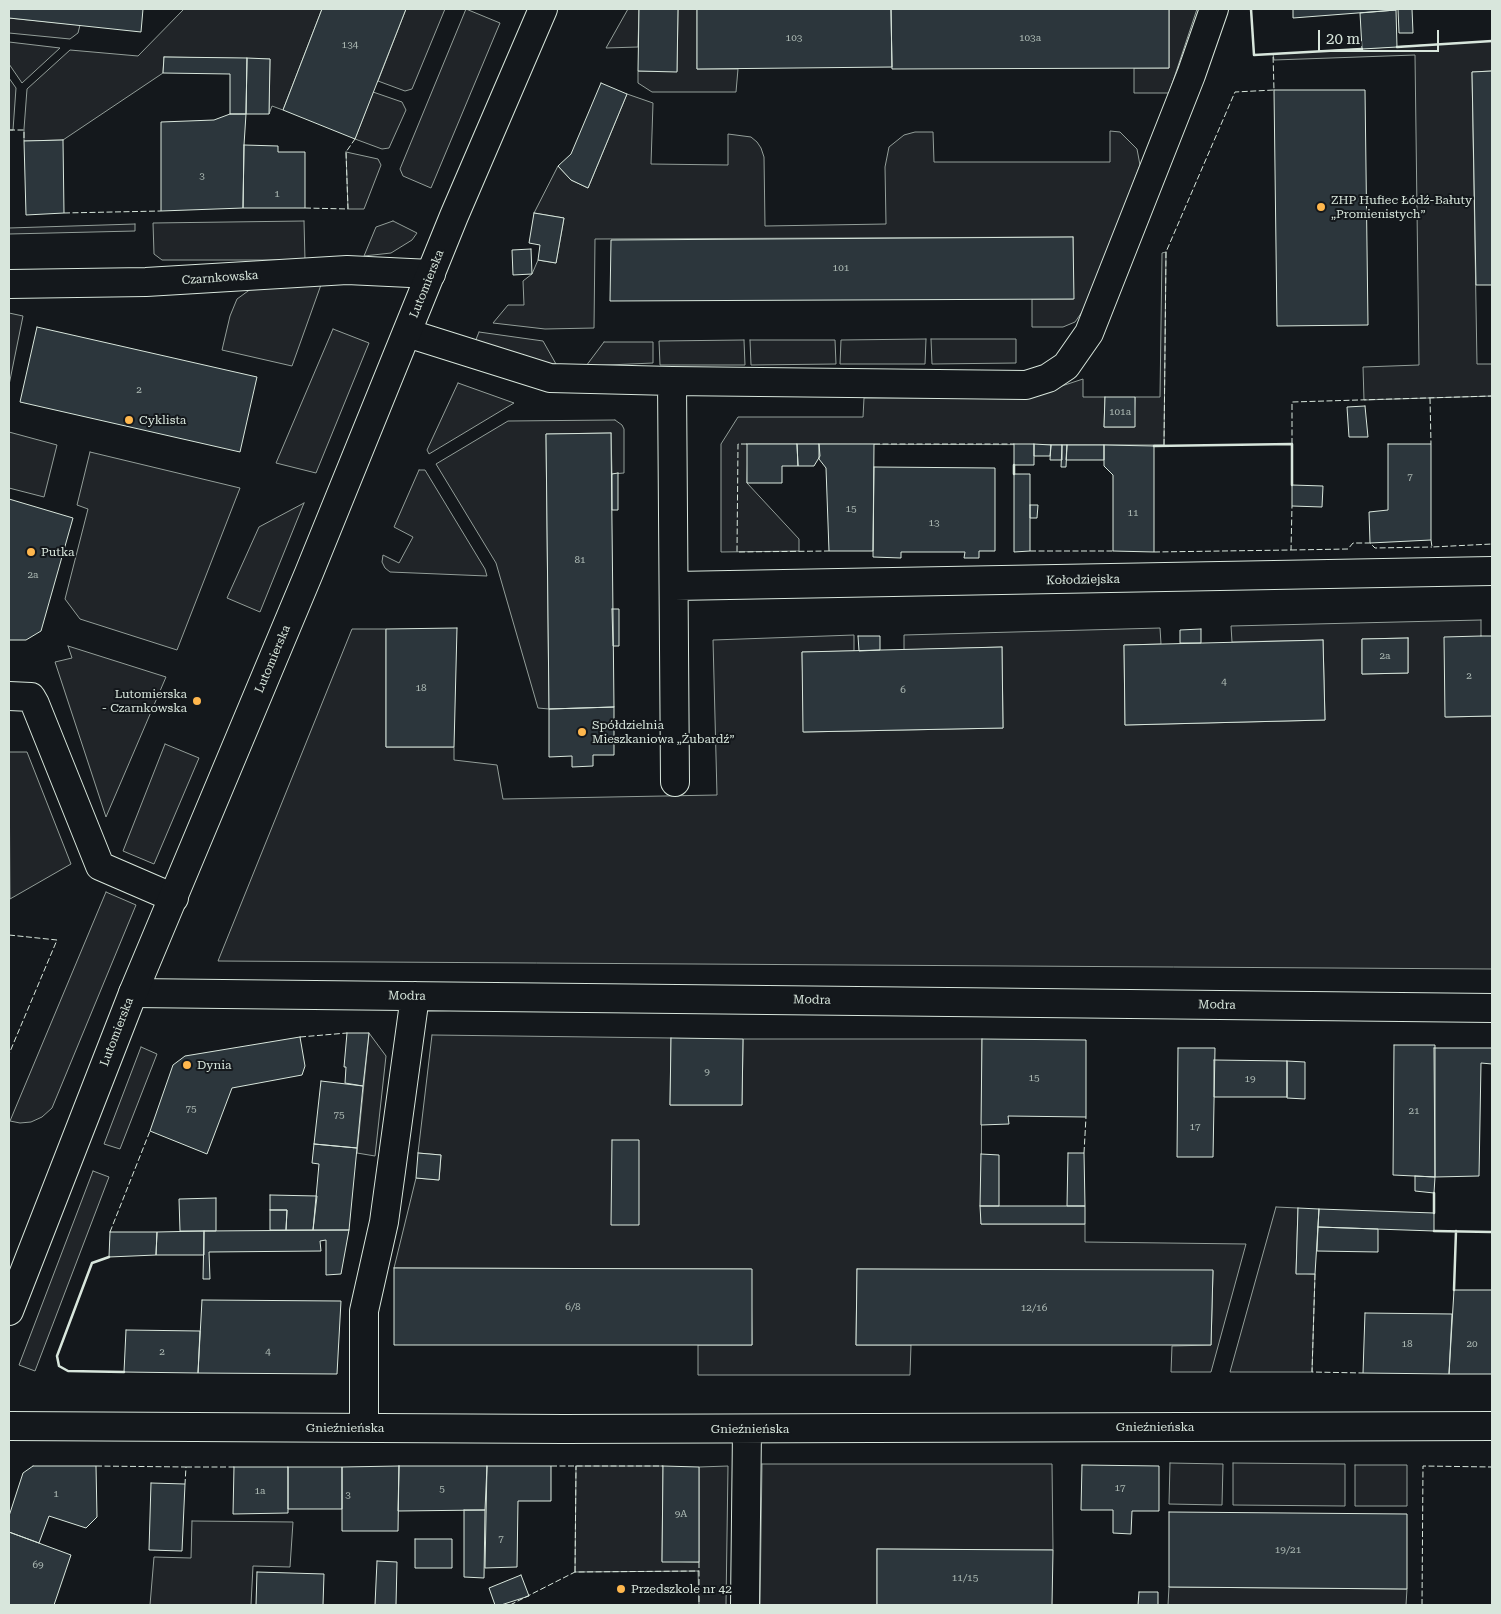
<!DOCTYPE html>
<meta charset="utf-8">
<style>
body{margin:0}
#map{position:relative;width:1501px;height:1614px;overflow:hidden;background:#14181c;font-family:"Roboto Serif",serif}
canvas{display:block}
.frame{position:absolute;inset:0;border:10px solid #d8e6dc;pointer-events:none}
.scale{position:absolute;left:1318px;top:30px;width:121px;height:22px;box-sizing:border-box;border:2px solid #d8e6dc;border-top:0;padding-left:6px;font-size:15px;line-height:18px;white-space:nowrap;color:#d8e6dc;-webkit-text-stroke:4px #14181c;paint-order:stroke}
</style>
<div id="map">
<canvas width="1501" height="1614"></canvas>
<div class="frame"></div>
<div class="scale">20 m</div>
</div>
<script>
const context = document.querySelector('canvas').getContext('2d');
context.lineJoin = 'round';
function paint(path, color) { context.fillStyle = color; context.fill(path, 'evenodd'); }
const toPath = rows => new Path2D(rows.map(r => 'M' + r).join(''));
function trace(path, color, width, dash) { context.strokeStyle = color; context.lineWidth = width; context.lineCap = dash ? 'butt' : 'round'; context.setLineDash(dash || []); context.stroke(path); }
function drawText(font, color, halo, rows, align = 'center') {
  context.font = font + ' "Roboto Serif",serif'; context.lineWidth = 4; context.setLineDash([]); context.textBaseline = 'middle'; context.strokeStyle = halo; context.fillStyle = color; for (const [text, x, y, turn = 0] of rows) {
    context.save(); context.translate(x, y); context.rotate((+turn || 0) * Math.PI / 180); context.textAlign = isNaN(turn) ? turn : align; if (halo) context.strokeText(text, 0, 0); context.fillText(text, 0, 0); context.restore();
  }
}
const green = toPath([
 [184,9,322,9,283,110,272,106,269,114,270,59,164,57,163,73,63,140,24,141,24,129,27,89,70,50,138,56,184,9],
 [406,9,445,9,412,89,405,91,378,81,406,9],
 [466,9,500,23,431,188,403,176,400,169,466,9],
 [628,9,639,9,638,47,606,48,628,9],
 [671,9,697,9,697,69,738,69,736,92,652,92,638,83,638,71,677,71,678,9,671,9],
 [1169,9,1197,9,1169,93,1134,93,1134,68,1169,68,1169,9],
 [9,18,80,25,78,33,70,39,9,33,9,18],
 [1492,41,1492,71,1472,72,1477,364,1492,364,1492,396,1364,400,1363,367,1419,365,1415,55,1274,60,1273,54,1492,41],
 [9,42,60,48,22,83,9,64,9,42],
 [9,78,16,88,13,130,9,130,9,78],
 [373,92,402,102,406,110,389,148,382,149,355,139,373,92],
 [627,94,653,103,651,164,728,165,728,134,751,137,757,142,761,148,764,157,765,226,886,224,885,167,889,147,904,135,915,132,933,132,934,162,1110,162,1110,131,1120,132,1137,149,1140,165,1087,305,1075,322,1063,327,1032,327,1032,299,1073,299,1073,237,595,239,594,328,545,329,493,323,508,305,524,305,523,281,532,274,538,260,556,263,564,218,534,213,558,166,571,180,588,188,627,94],
 [346,152,378,159,381,165,364,209,348,209,346,152],
 [304,221,305,260,162,260,154,254,153,223,304,221],
 [393,221,417,233,412,240,391,253,364,256,376,227,393,221],
 [135,224,135,231,9,234,9,228,135,224],
 [1166,252,1164,445,748,444,747,483,799,539,799,551,721,552,721,444,738,417,863,417,864,398,1028,397,1083,379,1083,397,1105,397,1104,427,1134,427,1135,397,1160,397,1162,253,1166,252],
 [322,282,292,366,222,350,230,316,237,299,255,286,322,282],
 [9,313,23,316,9,385,9,313],
 [333,329,369,343,316,473,276,463,333,329],
 [479,332,543,341,556,364,545,364,475,342,479,332],
 [926,339,925,364,840,364,841,340,926,339],
 [931,339,1016,339,1016,363,932,364,931,339],
 [744,340,745,365,660,365,659,341,744,340],
 [750,340,835,340,836,364,751,365,750,340],
 [604,342,653,342,653,363,586,366,604,342],
 [458,383,514,403,429,454,427,450,458,383],
 [615,420,622,425,624,429,624,473,612,474,611,433,546,434,549,709,538,708,496,563,436,464,508,421,615,420],
 [9,432,57,445,44,497,9,488,9,432],
 [90,452,240,488,177,650,80,619,65,599,88,509,77,505,90,452],
 [419,470,425,470,485,569,487,576,390,572,385,568,382,562,383,555,399,563,413,537,394,527,419,470],
 [304,503,260,612,227,598,259,527,304,503],
 [1481,620,1481,636,1446,717,1492,716,1492,969,218,961,352,629,386,629,386,747,454,747,454,760,497,765,503,799,717,795,713,640,854,635,854,651,802,652,804,732,1003,728,1002,647,904,650,904,635,1160,628,1161,644,1124,645,1125,725,1325,720,1323,640,1232,642,1231,626,1481,620],
 [1408,638,1408,673,1362,674,1362,639,1408,638],
 [68,646,166,677,106,817,55,662,72,658,68,646],
 [165,744,199,758,154,864,123,851,165,744],
 [9,752,27,752,71,864,10,899,9,752],
 [106,892,136,905,52,1108,42,1117,31,1122,20,1123,10,1121,106,892],
 [369,1033,386,1056,375,1156,357,1153,369,1033],
 [432,1035,671,1038,670,1105,742,1105,743,1039,982,1039,981,1224,1085,1224,1085,1242,1246,1244,1211,1372,1171,1372,1172,1346,1211,1345,1213,1271,857,1269,856,1345,911,1345,910,1375,698,1375,698,1345,752,1345,751,1269,394,1268,416,1178,439,1180,441,1155,418,1153,432,1035],
 [141,1047,157,1054,120,1149,104,1144,141,1047],
 [93,1171,109,1177,35,1371,19,1365,93,1171],
 [1276,1207,1298,1208,1296,1273,1315,1274,1312,1372,1230,1372,1276,1207],
 [1170,1463,1223,1464,1222,1505,1169,1504,1170,1463],
 [1233,1463,1345,1464,1345,1506,1233,1505,1233,1463],
 [762,1464,1052,1464,1053,1550,877,1549,877,1605,760,1605,762,1464],
 [1355,1465,1407,1465,1407,1506,1355,1506,1355,1465],
 [576,1466,663,1466,662,1561,699,1562,699,1467,728,1466,726,1605,699,1605,698,1571,575,1572,576,1466],
 [192,1521,293,1522,290,1567,253,1566,251,1605,150,1605,154,1557,191,1558,192,1521],
 [1169,1587,1407,1589,1406,1605,1168,1605,1169,1587]
]);
paint(green, '#202428');
trace(green, '#939e99', 1);
const building = toPath([
 [9,9,143,9,141,32,9,18,9,9],
 [322,9,406,9,355,139,283,110,322,9],
 [639,9,678,9,677,72,638,71,639,9],
 [697,9,891,9,892,67,697,69,697,9],
 [891,9,1169,9,1169,68,892,69,891,9],
 [1293,9,1396,9,1396,10,1293,18,1293,9],
 [1398,9,1412,9,1413,33,1399,33,1398,9],
 [1396,10,1397,47,1362,49,1360,13,1396,10],
 [164,57,247,58,246,114,230,114,230,74,163,73,164,57],
 [247,58,270,59,269,114,246,114,247,58],
 [1492,71,1492,285,1476,285,1472,72,1492,71],
 [601,83,627,94,588,188,571,180,558,166,571,154,601,83],
 [1274,90,1365,90,1368,325,1277,326,1274,90],
 [230,114,246,114,244,145,243,208,161,211,161,122,214,120,230,114],
 [63,140,64,213,26,215,24,141,63,140],
 [244,145,278,146,278,152,305,152,305,208,243,208,244,145],
 [534,213,564,218,556,263,538,260,540,245,529,243,534,213],
 [1073,237,1074,299,610,301,611,240,1073,237],
 [531,249,532,274,513,275,512,250,531,249],
 [37,327,257,377,240,452,20,402,37,327],
 [1105,397,1135,397,1135,427,1104,427,1105,397],
 [1365,406,1368,437,1349,437,1347,407,1365,406],
 [611,433,614,707,549,709,546,434,611,433],
 [747,444,797,444,798,466,782,466,782,483,747,483,747,444],
 [797,444,819,444,820,456,814,466,798,466,797,444],
 [819,444,874,444,873,551,829,551,826,468,819,459,819,444],
 [1014,444,1034,444,1034,465,1014,465,1014,444],
 [1034,444,1051,445,1050,456,1034,456,1034,444],
 [1388,444,1431,444,1431,540,1370,543,1369,512,1388,510,1388,444],
 [1051,445,1062,445,1062,460,1050,460,1051,445],
 [1062,445,1067,445,1066,467,1061,467,1062,445],
 [1067,445,1104,445,1104,460,1066,460,1067,445],
 [1104,445,1154,446,1154,552,1113,551,1113,475,1104,466,1104,445],
 [874,467,995,468,995,551,979,551,979,558,964,558,965,552,901,552,901,558,873,557,874,467],
 [618,473,618,510,612,510,612,474,618,473],
 [1014,474,1030,474,1030,551,1014,552,1014,474],
 [1292,485,1323,486,1322,507,1292,506,1292,485],
 [9,499,73,518,41,631,26,640,9,640,9,499],
 [1030,505,1038,505,1037,518,1030,518,1030,505],
 [612,609,619,609,619,646,613,646,612,609],
 [457,628,454,747,386,747,386,629,457,628],
 [1201,629,1201,643,1180,643,1180,630,1201,629],
 [858,636,880,636,880,650,859,651,858,636],
 [1481,636,1492,636,1492,716,1445,717,1444,637,1481,636],
 [1408,638,1408,673,1362,674,1362,639,1408,638],
 [1323,640,1325,720,1125,725,1124,645,1323,640],
 [1002,647,1003,728,803,732,802,652,1002,647],
 [614,707,614,755,593,755,593,766,572,767,572,756,549,757,549,709,614,707],
 [347,1033,369,1033,363,1086,345,1083,346,1067,344,1067,347,1033],
 [300,1037,305,1066,302,1075,232,1088,207,1154,150,1131,173,1065,185,1056,300,1037],
 [671,1038,743,1039,742,1105,670,1105,671,1038],
 [982,1039,1086,1040,1086,1117,1008,1116,1009,1124,981,1125,982,1039],
 [1394,1045,1435,1045,1435,1177,1393,1175,1394,1045],
 [1178,1048,1215,1048,1213,1157,1177,1157,1178,1048],
 [1434,1048,1492,1048,1492,1064,1481,1063,1479,1176,1435,1177,1434,1048],
 [1214,1060,1287,1061,1287,1097,1214,1097,1214,1060],
 [1287,1061,1305,1062,1305,1099,1287,1098,1287,1061],
 [321,1081,363,1086,357,1148,314,1144,321,1081],
 [612,1140,639,1140,639,1225,611,1225,612,1140],
 [314,1144,357,1148,349,1230,313,1230,319,1164,312,1163,314,1144],
 [418,1153,441,1155,439,1180,416,1178,418,1153],
 [1068,1153,1084,1153,1085,1206,1067,1206,1068,1153],
 [981,1154,999,1155,999,1206,980,1206,981,1154],
 [1415,1176,1435,1177,1434,1193,1415,1191,1415,1176],
 [270,1195,317,1196,313,1230,286,1230,287,1210,270,1210,270,1195],
 [216,1198,216,1231,180,1231,179,1199,216,1198],
 [980,1206,1085,1206,1085,1224,981,1224,980,1206],
 [1298,1208,1319,1209,1315,1274,1296,1274,1298,1208],
 [1319,1209,1434,1213,1434,1231,1318,1227,1319,1209],
 [270,1210,287,1210,286,1230,270,1230,270,1210],
 [1318,1227,1378,1229,1378,1252,1317,1251,1318,1227],
 [349,1230,341,1274,326,1275,326,1240,320,1241,321,1251,209,1252,210,1279,203,1279,204,1231,349,1230],
 [204,1231,204,1255,156,1255,157,1232,204,1231],
 [110,1232,157,1232,156,1255,109,1257,110,1232],
 [394,1268,752,1269,752,1345,394,1345,394,1268],
 [857,1269,1213,1270,1211,1345,856,1345,857,1269],
 [1454,1290,1492,1290,1492,1374,1449,1374,1454,1290],
 [202,1300,341,1301,337,1374,198,1373,202,1300],
 [1365,1313,1452,1314,1449,1374,1363,1373,1365,1313],
 [126,1330,200,1331,198,1373,124,1372,126,1330],
 [1082,1465,1159,1466,1159,1511,1132,1511,1131,1534,1113,1533,1113,1510,1081,1510,1082,1465],
 [33,1466,96,1466,97,1517,86,1528,49,1516,39,1543,9,1532,9,1516,23,1473,33,1466],
 [399,1466,398,1531,342,1531,342,1467,399,1466],
 [399,1466,487,1466,485,1510,398,1511,399,1466],
 [487,1466,551,1466,551,1501,518,1501,517,1567,485,1568,487,1466],
 [663,1466,699,1467,699,1562,662,1562,663,1466],
 [234,1467,288,1467,288,1513,233,1514,234,1467],
 [288,1467,342,1467,342,1509,288,1509,288,1467],
 [151,1483,185,1484,182,1551,149,1550,151,1483],
 [464,1510,485,1510,484,1578,464,1577,464,1510],
 [1169,1512,1407,1514,1407,1589,1169,1587,1169,1512],
 [9,1532,71,1555,54,1605,9,1605,9,1532],
 [415,1539,452,1539,452,1568,415,1568,415,1539],
 [877,1549,1053,1550,1052,1605,877,1605,877,1549],
 [377,1561,397,1562,396,1605,375,1605,377,1561],
 [257,1572,324,1574,323,1605,256,1605,257,1572],
 [521,1575,529,1596,501,1605,495,1605,489,1588,521,1575],
 [1139,1592,1158,1592,1158,1605,1138,1605,1139,1592]
]);
paint(building, '#2c363c');
trace(building, '#d8e6dc', 1);
const minor = toPath([
 [9,284,146,282,347,270,431,274],
 [407,333,550,378,672,381,1026,385,1048,378,1066,366,1089,333,1191,75,1214,9],
 [672,381,675,782],
 [675,586,1492,571],
 [9,696,31,697,35,704,100,866,174,898],
 [133,993,1492,1008],
 [9,1426,564,1429,1492,1426],
 [364,1428,364,1311,384,1222,415,996],
 [745,1605,747,1429]
]);
const major = toPath([
 [9,1311,133,993,309,573,454,216,543,9]
]);
trace(minor, '#d8e6dc', 30);
trace(major, '#d8e6dc', 30);
trace(minor, '#14181c', 28);
trace(major, '#14181c', 28);
trace(toPath([
 [9,130,24,130,24,141],
 [305,208,348,209,346,152,355,139],
 [64,213,161,211],
 [1430,398,1431,444],
 [747,444,738,444,737,552,829,551],
 [874,444,1014,444],
 [1292,444,1292,402,1492,396],
 [1164,445,1166,252,1235,92,1274,90,1273,54],
 [1431,540,1432,547,1492,544],
 [1291,550,1348,549,1353,543,1370,543,1375,548,1432,547],
 [1030,551,1113,551],
 [1154,552,1291,550,1292,506],
 [9,935,57,940,9,1054],
 [300,1037,347,1033],
 [1084,1153,1086,1117],
 [110,1232,150,1131],
 [1315,1274,1312,1372,1363,1373],
 [96,1466,186,1467,185,1484],
 [551,1466,663,1466],
 [186,1467,234,1467],
 [699,1562,699,1605],
 [575,1572,576,1466],
 [510,1605,575,1572,699,1571],
 [1422,1605,1423,1466,1492,1467]
]), '#d8e6dc', 1, [6, 2.5]);
trace(toPath([
 [1251,9,1254,55,1362,49],
 [1397,47,1492,41],
 [1154,446,1292,444,1292,485],
 [1014,465,1014,474],
 [1434,1213,1434,1193],
 [1434,1231,1492,1232],
 [109,1257,92,1263,57,1356,59,1366,68,1371,124,1372],
 [1454,1290,1456,1231]
]), '#d8e6dc', 2.5);
for (const [x, y, r, color] of [
 [1321,207,5,"#ffb74d"],
 [129,420,5,"#ffb74d"],
 [31,552,5,"#ffb74d"],
 [197,701,5,"#ffb74d"],
 [582,732,5,"#ffb74d"],
 [187,1065,5,"#ffb74d"],
 [621,1589,5,"#ffb74d"]
]) { const dot = new Path2D(); dot.arc(x, y, r, 0, 2 * Math.PI); context.fillStyle = color; context.fill(dot); trace(dot, '#14181c', 2); }
drawText('10px', '#adbab4', null, [
 ["103",794,38],
 ["103a",1030,38],
 ["134",350,45],
 ["3",202,176],
 ["1",277,194],
 ["101",841,268],
 ["2",139,390],
 ["101a",1120,412],
 ["7",1410,477],
 ["15",851,509],
 ["11",1133,513],
 ["13",934,523],
 ["81",580,560],
 ["2a",33,575],
 ["2a",1385,656],
 ["2",1469,676],
 ["4",1224,682],
 ["18",421,688],
 ["6",903,690],
 ["9",707,1072],
 ["15",1034,1078],
 ["19",1250,1079],
 ["75",191,1109],
 ["21",1414,1111],
 ["75",339,1115],
 ["17",1195,1127],
 ["6/8",573,1307],
 ["12/16",1034,1308],
 ["18",1407,1344],
 ["20",1472,1344],
 ["2",162,1352],
 ["4",268,1352],
 ["17",1120,1488],
 ["5",442,1489],
 ["1a",260,1491],
 ["1",56,1494],
 ["3",348,1495],
 ["9A",681,1514],
 ["7",501,1539],
 ["19/21",1288,1550],
 ["69",38,1565],
 ["11/15",965,1578]
]);
drawText('12px', '#d8e6dc', '#14181c', [
 ["ZHP Hufiec Łódź-Bałuty",1331,200],
 ["„Promienistych”",1331,214],
 ["Cyklista",139,420],
 ["Putka",41,552],
 ["Lutomierska",187,694,"right"],
 ["- Czarnkowska",187,708,"right"],
 ["Spółdzielnia",592,725],
 ["Mieszkaniowa „Żubardź”",592,739],
 ["Dynia",197,1065],
 ["Przedszkole nr 42",631,1589]
], 'left');
drawText('12px', '#d8e6dc', '#14181c', [
 ["Czarnkowska",220,278,-4],
 ["Lutomierska",427,284,-68],
 ["Kołodziejska",1083,580,-1],
 ["Lutomierska",273,659,-67],
 ["Modra",407,996,1],
 ["Modra",812,1000,1],
 ["Modra",1217,1005,1],
 ["Lutomierska",117,1032,-69],
 ["Gnieźnieńska",1155,1427],
 ["Gnieźnieńska",345,1428],
 ["Gnieźnieńska",750,1429]
]);
</script>
